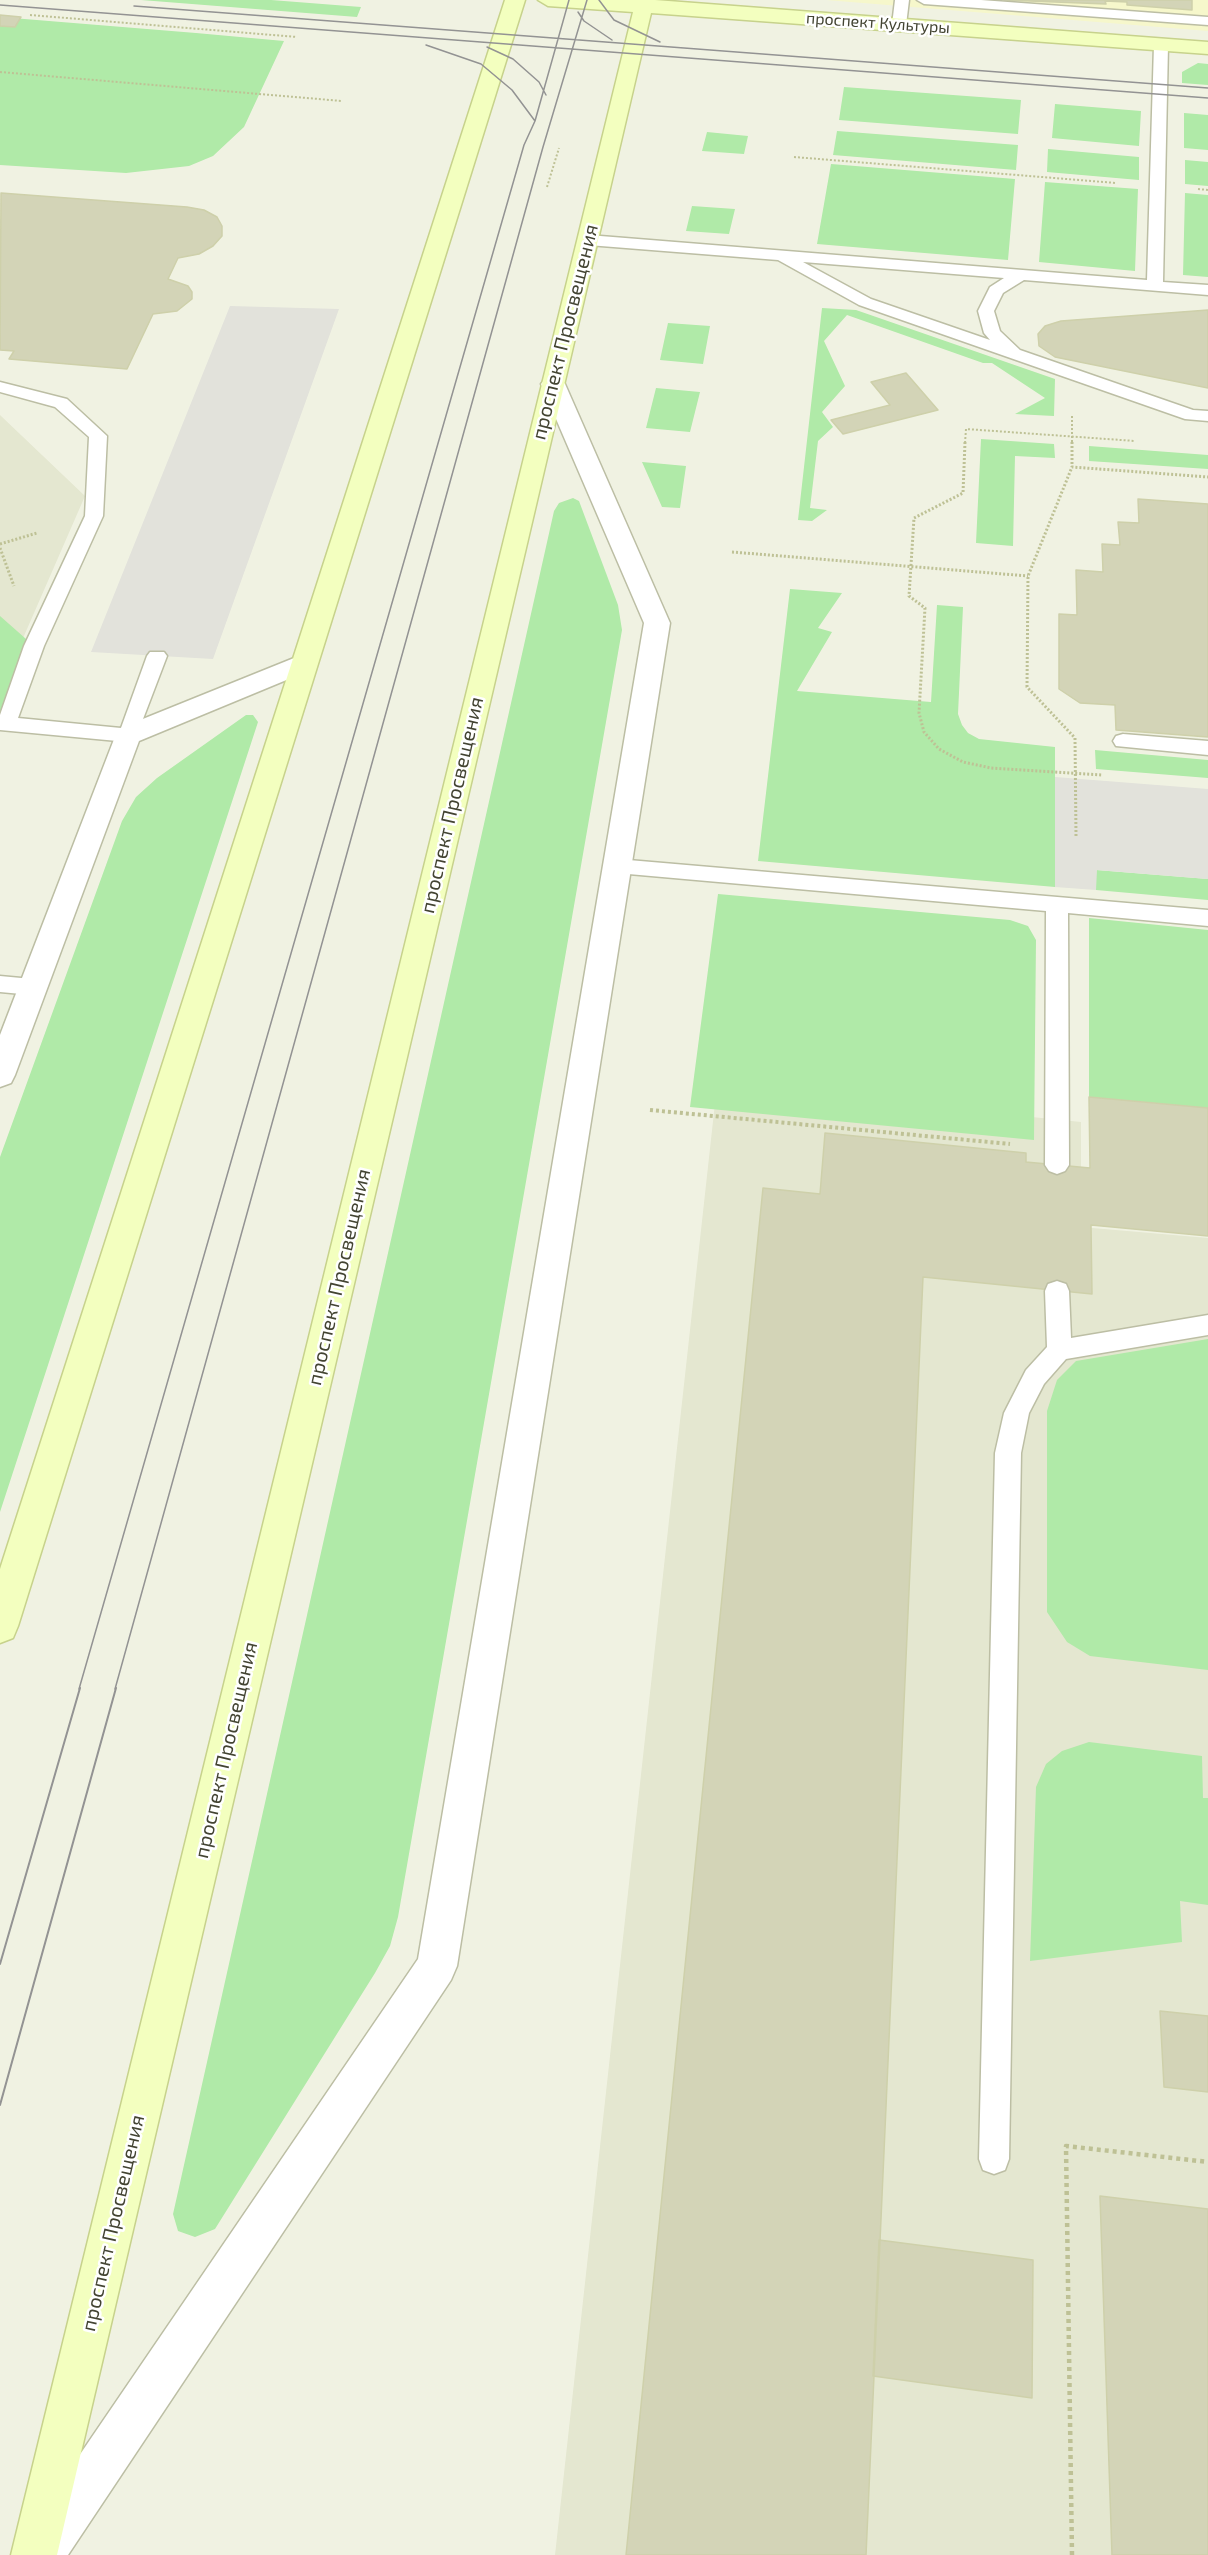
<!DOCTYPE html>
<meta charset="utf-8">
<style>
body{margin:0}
canvas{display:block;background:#f0f2e2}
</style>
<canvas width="1208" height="2555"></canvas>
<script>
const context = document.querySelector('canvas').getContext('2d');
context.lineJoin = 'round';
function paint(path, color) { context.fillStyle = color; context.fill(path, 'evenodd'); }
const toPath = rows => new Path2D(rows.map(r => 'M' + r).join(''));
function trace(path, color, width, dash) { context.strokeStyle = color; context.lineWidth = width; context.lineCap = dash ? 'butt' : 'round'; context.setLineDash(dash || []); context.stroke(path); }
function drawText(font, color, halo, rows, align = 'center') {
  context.font = font + ' "Exo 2",sans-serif'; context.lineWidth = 5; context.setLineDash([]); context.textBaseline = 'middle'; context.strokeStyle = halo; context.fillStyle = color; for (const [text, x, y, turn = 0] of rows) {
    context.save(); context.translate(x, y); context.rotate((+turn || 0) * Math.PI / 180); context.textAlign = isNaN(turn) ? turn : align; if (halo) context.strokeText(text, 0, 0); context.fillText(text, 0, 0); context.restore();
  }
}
paint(toPath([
 [0,415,85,496,0,691],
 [717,1085,1081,1122,1081,1227,1208,1238,1208,2555,555,2555]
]), '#e4e7d0');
paint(toPath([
 [826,0,1208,0,1208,31]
]), '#f6f7cb');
paint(toPath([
 [141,0,271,0,361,7,357,17],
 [0,17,196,33,284,41,244,127,213,156,189,166,126,173,0,165],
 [1198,63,1208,64,1208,85,1182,83,1182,72],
 [844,87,1021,100,1018,134,839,120],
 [1055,104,1141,111,1139,146,1052,138],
 [1184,113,1208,115,1208,150,1184,148],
 [837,131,1018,145,1016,170,833,155],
 [707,132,748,136,744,154,702,151],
 [1048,149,1139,157,1139,180,1047,172],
 [1185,160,1208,162,1208,186,1185,184],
 [831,164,1015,179,1008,260,817,244],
 [1045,182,1138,189,1135,271,1039,262],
 [1185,193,1208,195,1208,277,1183,275],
 [692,206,735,209,729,234,686,231],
 [822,308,856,310,1055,379,1054,416,1015,414,1045,398,992,363,983,363,847,315,824,341,845,386,822,412,833,427,818,441,810,508,827,510,812,521,798,520],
 [668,323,710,326,703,364,660,360],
 [656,388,700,392,690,432,646,428],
 [981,439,1054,444,1055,458,1015,456,1013,546,976,543],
 [1089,446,1208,455,1208,469,1089,461],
 [642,462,686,466,680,508,662,507],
 [573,498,579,501,618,605,622,630,398,1917,390,1946,375,1973,215,2229,195,2237,178,2231,173,2214,554,511,559,503],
 [790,589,842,593,818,628,832,632,797,691,931,702,937,605,963,607,958,714,962,725,968,733,979,739,1055,747,1055,887,758,861],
 [0,616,34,646,0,723],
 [246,715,253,715,258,722,0,1512,0,1157,122,821,136,797,157,778],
 [1095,750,1208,760,1208,778,1096,769],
 [1096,870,1208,879,1208,900,1096,890],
 [718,894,1010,920,1028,926,1036,940,1034,1140,690,1107],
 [1089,918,1208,930,1208,1108,1089,1097],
 [1208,1339,1208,1670,1090,1656,1067,1642,1047,1612,1047,1411,1057,1380,1076,1361],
 [1089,1742,1202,1756,1203,1798,1208,1798,1208,1905,1180,1901,1182,1942,1030,1961,1036,1787,1046,1764,1062,1751]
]), '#b0eaa8');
paint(toPath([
 [230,306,339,309,213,659,91,652],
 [1055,777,1208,789,1208,879,1097,870,1096,890,1055,887]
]), '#e2e2db');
const building = toPath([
 [1004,0,1192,0,1192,10,1127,5,1127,2,1105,1,1106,4,1004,0],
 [0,15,21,17,15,27,0,26,0,15],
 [1,193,187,207,204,210,217,217,222,226,222,236,213,246,199,254,178,258,168,279,188,286,192,292,192,299,177,311,153,314,127,369,9,359,14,351,0,350,1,193],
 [1208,310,1208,388,1055,357,1039,346,1038,334,1045,326,1061,321,1208,310],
 [906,373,938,410,843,434,831,420,890,405,871,382,906,373],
 [1138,499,1208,504,1208,737,1116,730,1115,705,1080,703,1059,689,1059,614,1077,615,1076,570,1103,572,1102,544,1120,545,1118,522,1139,523,1138,499],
 [1089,1097,1208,1108,1208,1236,1091,1225,1092,1294,923,1277,866,2555,626,2555,763,1188,820,1194,825,1133,1026,1153,1026,1162,1090,1168,1089,1097],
 [1160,2011,1208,2016,1208,2092,1164,2087,1160,2011],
 [1100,2196,1208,2209,1208,2555,1112,2555,1100,2196],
 [879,2240,1033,2260,1032,2398,873,2376,879,2240]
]);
paint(building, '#d3d4b7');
trace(building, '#ced0aa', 1.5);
const lane = toPath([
 [895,0,909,0,906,25,899,29,892,25,895,0],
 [917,0,981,0,1208,17,1208,25,924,4,917,0],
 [1161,41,1168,45,1163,282,1208,285,1208,295,1024,280,1003,293,994,311,1000,331,1020,350,1193,410,1208,411,1208,421,1185,419,859,305,778,260,588,245,580,240,588,235,1147,280,1154,45,1161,41],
 [803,262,1004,278,990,287,978,311,984,333,990,340,871,299,803,262],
 [0,382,67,399,107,436,103,516,44,646,18,718,121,728,147,656,150,652,164,652,167,656,135,740,128,742,0,730,0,715,24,646,85,516,89,437,55,407,0,392,0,382],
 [1123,734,1208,741,1208,755,1116,746,1113,741,1116,736,1123,734],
 [617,859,1208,910,1208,926,1068,913,1069,1165,1065,1171,1057,1174,1049,1171,1045,1165,1046,911,617,873,610,871,607,866,610,861,617,859],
 [0,976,32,979,40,981,43,987,40,993,32,995,0,992,0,976],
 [1057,1281,1066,1284,1069,1291,1071,1338,1208,1315,1208,1335,1066,1359,1044,1384,1029,1413,1021,1453,1009,2159,1005,2170,994,2174,983,2170,979,2159,995,1453,1004,1413,1026,1370,1047,1347,1045,1291,1048,1284,1057,1281]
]);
const street = toPath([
 [553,377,561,379,565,384,670,623,457,1966,451,1980,68,2555,17,2555,23,2538,418,1959,644,623,541,384,545,379,553,377],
 [304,654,313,657,317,663,313,669,139,741,15,1075,11,1083,0,1087,0,1035,118,729,304,654]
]);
const secondary = toPath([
 [505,0,525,0,18,1626,13,1638,0,1643,0,1569,505,0],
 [538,0,655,0,1208,42,1208,54,651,13,57,2555,11,2555,633,12,548,6,538,0]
]);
trace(lane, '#bcbea4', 3);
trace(street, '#bcbea4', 3);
trace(secondary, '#c7d28c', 3);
trace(toPath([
 [30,15,297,37],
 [0,72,342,101],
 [794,157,1116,183],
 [547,187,559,148],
 [1198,189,1208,190],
 [1072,416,1072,443],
 [965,443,966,429,1135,441]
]), '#bec195', 2, [2, 2]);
trace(toPath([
 [965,442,963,493,914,518,909,596,925,608,919,713,924,732,939,749,963,762,991,768,1102,775],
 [1072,442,1072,467],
 [0,544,37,533],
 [0,548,14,586],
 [732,552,1028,576],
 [1076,836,1075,738,1027,687,1028,576,1072,467,1208,477]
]), '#bec195', 3, [2, 2]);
trace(toPath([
 [650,1110,1010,1144]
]), '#bec195', 4, [3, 3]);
trace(toPath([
 [1072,2555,1066,2146,1208,2162]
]), '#bec195', 4.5, [4, 4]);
paint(lane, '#fff');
paint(street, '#fff');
paint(secondary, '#f3ffbf');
trace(toPath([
 [599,0,614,20,660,42],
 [0,5,1208,98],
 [134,6,1208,88],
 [578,12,584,21,612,40],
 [426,45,481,64,512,90,535,121],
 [487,47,513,59,539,82,546,95],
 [79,1689,524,145,535,121,569,0],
 [115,1689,543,147,587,0]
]), '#939393', 1.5);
trace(toPath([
 [0,1964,80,1688],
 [0,2105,116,1688]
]), '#939393', 2);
drawText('16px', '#434432', '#fff', [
 ["проспект Культуры",878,23,4]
]);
drawText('20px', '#434432', '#fff', [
 ["проспект Просвещения",565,332,-76],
 ["проспект Просвещения",452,805,-77],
 ["проспект Просвещения",339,1277,-77],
 ["проспект Просвещения",226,1750,-77],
 ["проспект Просвещения",113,2223,-77]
]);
</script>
